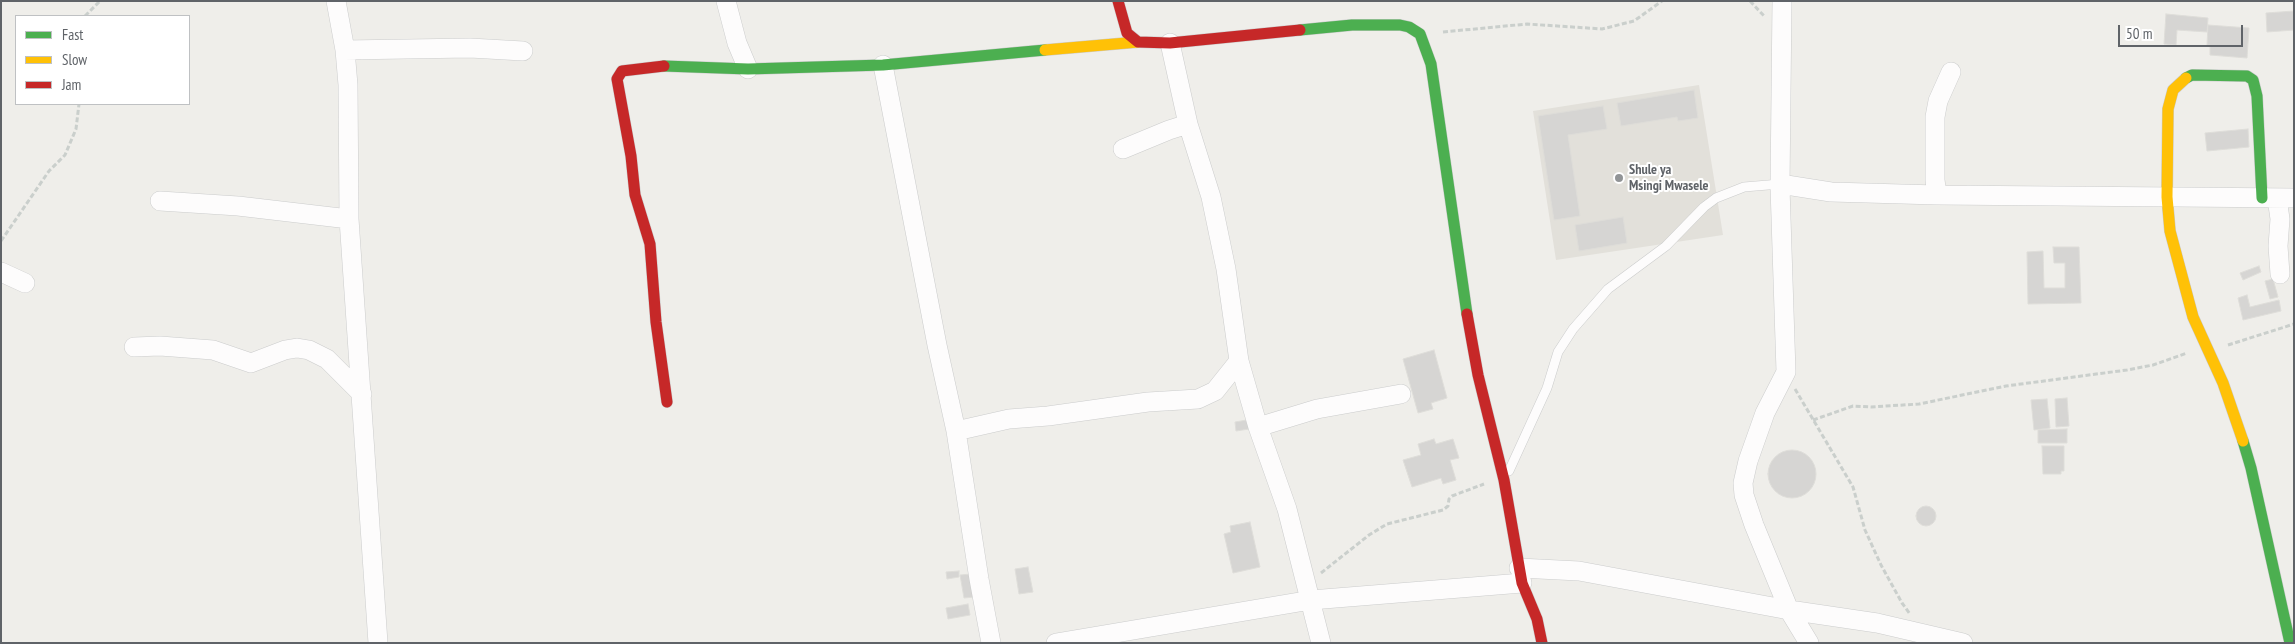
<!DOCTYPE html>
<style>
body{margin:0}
#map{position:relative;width:2295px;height:644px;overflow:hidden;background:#efeeea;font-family:"PT Sans Narrow",sans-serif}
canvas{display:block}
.frame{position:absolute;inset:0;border:2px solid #5f6368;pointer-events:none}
.legend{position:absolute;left:15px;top:15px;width:175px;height:90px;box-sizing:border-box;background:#fff;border:1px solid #bfc1c3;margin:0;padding:6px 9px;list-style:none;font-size:15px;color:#5f6368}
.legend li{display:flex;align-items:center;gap:10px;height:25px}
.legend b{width:25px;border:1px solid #bfc1c3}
.scale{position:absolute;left:2118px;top:25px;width:125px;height:22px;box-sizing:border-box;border:2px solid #5f6368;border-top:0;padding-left:6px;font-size:15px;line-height:18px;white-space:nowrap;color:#5f6368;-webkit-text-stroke:4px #fff;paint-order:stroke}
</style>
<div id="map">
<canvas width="2295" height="644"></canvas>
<div class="frame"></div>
<ul class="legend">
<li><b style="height:6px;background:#4caf50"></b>Fast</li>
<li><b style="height:6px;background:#ffc107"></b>Slow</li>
<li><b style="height:6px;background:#c62828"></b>Jam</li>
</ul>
<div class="scale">50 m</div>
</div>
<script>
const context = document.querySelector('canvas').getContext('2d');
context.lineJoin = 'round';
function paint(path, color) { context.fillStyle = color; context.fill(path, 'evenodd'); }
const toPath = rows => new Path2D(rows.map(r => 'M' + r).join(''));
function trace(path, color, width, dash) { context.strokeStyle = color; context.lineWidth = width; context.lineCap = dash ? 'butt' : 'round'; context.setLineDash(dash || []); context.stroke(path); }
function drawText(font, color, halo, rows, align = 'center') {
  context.font = font + ' "PT Sans Narrow",sans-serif'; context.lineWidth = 4; context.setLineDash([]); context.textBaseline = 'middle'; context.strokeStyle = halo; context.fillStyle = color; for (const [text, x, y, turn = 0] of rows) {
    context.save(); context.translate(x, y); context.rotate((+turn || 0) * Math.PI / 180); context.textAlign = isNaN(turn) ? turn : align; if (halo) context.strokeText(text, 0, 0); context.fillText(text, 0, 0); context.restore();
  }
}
paint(toPath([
 [1699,85,1723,235,1556,260,1533,111]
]), '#e2e0da');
const building = toPath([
 [2294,11,2294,30,2267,32,2266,13,2294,11],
 [2166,14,2208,18,2207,32,2177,30,2176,45,2164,44,2166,14],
 [2208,25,2249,28,2247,58,2210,55,2210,45,2207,45,2208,25],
 [1694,90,1698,118,1678,121,1677,117,1621,126,1617,103,1694,90],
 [1603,106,1607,129,1568,135,1580,216,1554,220,1538,116,1603,106],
 [2248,129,2249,147,2207,151,2205,133,2248,129],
 [1623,217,1627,243,1579,251,1575,225,1623,217],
 [2053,247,2079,247,2081,303,2028,304,2027,252,2043,251,2044,288,2065,288,2065,263,2054,263,2053,247],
 [2259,266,2261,272,2243,280,2240,273,2259,266],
 [2273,279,2278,297,2270,299,2265,281,2273,279],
 [2247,295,2250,307,2279,300,2281,311,2243,320,2238,298,2247,295],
 [1434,350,1447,398,1431,403,1433,409,1418,413,1403,359,1434,350],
 [2067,398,2069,426,2056,427,2055,399,2067,398],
 [2047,399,2050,428,2034,430,2031,400,2047,399],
 [1247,420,1249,429,1236,431,1235,422,1247,420],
 [2067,429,2067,443,2038,443,2038,430,2067,429],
 [1434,439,1436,444,1453,439,1459,458,1450,460,1456,480,1443,484,1441,478,1412,487,1403,460,1421,455,1418,444,1434,439],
 [2042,446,2064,446,2064,471,2061,471,2061,474,2043,474,2042,446],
 '1768 474a24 24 0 1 1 48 0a24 24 0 1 1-48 0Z',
 '1916 516a10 10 0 1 1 20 0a10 10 0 1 1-20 0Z',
 [1250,522,1260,567,1233,573,1224,534,1231,532,1230,526,1250,522],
 [1028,567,1033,592,1019,594,1015,569,1028,567],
 [959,571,959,577,947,579,946,572,959,571],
 [971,574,974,597,964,598,960,575,971,574],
 [968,604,970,615,948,619,946,608,968,604]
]);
paint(building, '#d6d5d3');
trace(building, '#deddd9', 1);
const lane = toPath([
 [1509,471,1547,388,1558,352,1573,329,1608,289,1666,246,1704,207,1716,198,1744,187,1780,184]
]);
const street = toPath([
 [336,1,345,50,348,85,349,219,378,643],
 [726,1,737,43,748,69],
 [1782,1,1780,187,1786,372,1765,413,1748,461,1743,483,1744,495,1754,525,1789,610,1809,643],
 [1170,43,1188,124,1211,197,1226,269,1239,361,1258,427,1287,509,1321,643],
 [345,50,470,48,523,51],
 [883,65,937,345,956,431,979,579,991,643],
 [1123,149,1169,130,1188,124],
 [1780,184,1831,192,1937,195,2294,198],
 [1937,195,1935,180,1935,117,1938,101,1951,72],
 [2277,198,2280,219,2278,246,2280,274],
 [160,201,238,206,349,219],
 [1,272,25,283],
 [134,347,160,346,213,350,251,363,285,350,297,348,309,350,327,359,362,394],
 [1258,427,1317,409,1401,394],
 [956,431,1009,419,1048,416,1148,402,1198,399,1215,391,1239,361],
 [1519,568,1579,571,1789,610,1877,623,1963,643],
 [1056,643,1311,600,1522,583]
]);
const fast = toPath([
 [1300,30,1352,25,1400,25,1409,27,1420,34,1431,64,1467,314],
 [664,66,748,69,883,65,1045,50],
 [2186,78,2192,75,2247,76,2253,80,2257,96,2262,198],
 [2243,441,2251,468,2290,643]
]);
const slow = toPath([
 [1045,50,1138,42],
 [2186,78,2173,90,2168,109,2167,197,2170,231,2193,317,2223,383,2243,441]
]);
const jam = toPath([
 [1118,1,1127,33,1138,42,1170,43,1300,30],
 [664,66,622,71,617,79,631,156,635,195,650,244,656,322,667,402],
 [1467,314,1478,375,1504,480,1522,583,1537,619,1542,643]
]);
trace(lane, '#cbcccc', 10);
trace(street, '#cbcccc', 20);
trace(fast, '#cacacb', 12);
trace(slow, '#cacacb', 12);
trace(jam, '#cacacb', 12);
trace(toPath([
 [1750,1,1765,17],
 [85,16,100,1],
 [1443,32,1527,24,1602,29,1634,21,1662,1],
 [1,241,49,171,65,155,76,129,79,104],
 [2228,345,2294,324],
 [1795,389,1853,487,1865,530,1881,565,1902,603,1910,614],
 [1813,420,1853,406,1871,407,1919,404,2006,386,2127,370,2153,365,2187,353],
 [1321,573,1369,535,1387,524,1443,510,1448,506,1449,499,1452,496,1484,484]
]), '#cacfcc', 3, [5, 2.5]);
trace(lane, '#fdfcfc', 9);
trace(street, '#fdfcfc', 19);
trace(fast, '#4caf50', 11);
trace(slow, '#ffc107', 11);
trace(jam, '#c62828', 11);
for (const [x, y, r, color] of [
 [1619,178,5,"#919496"]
]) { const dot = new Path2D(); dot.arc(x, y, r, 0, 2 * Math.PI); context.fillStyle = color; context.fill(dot); trace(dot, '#fff', 2); }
drawText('bold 14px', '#5f6368', '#fff', [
 ["Shule ya",1629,170],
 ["Msingi Mwasele",1629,186]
], 'left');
</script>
